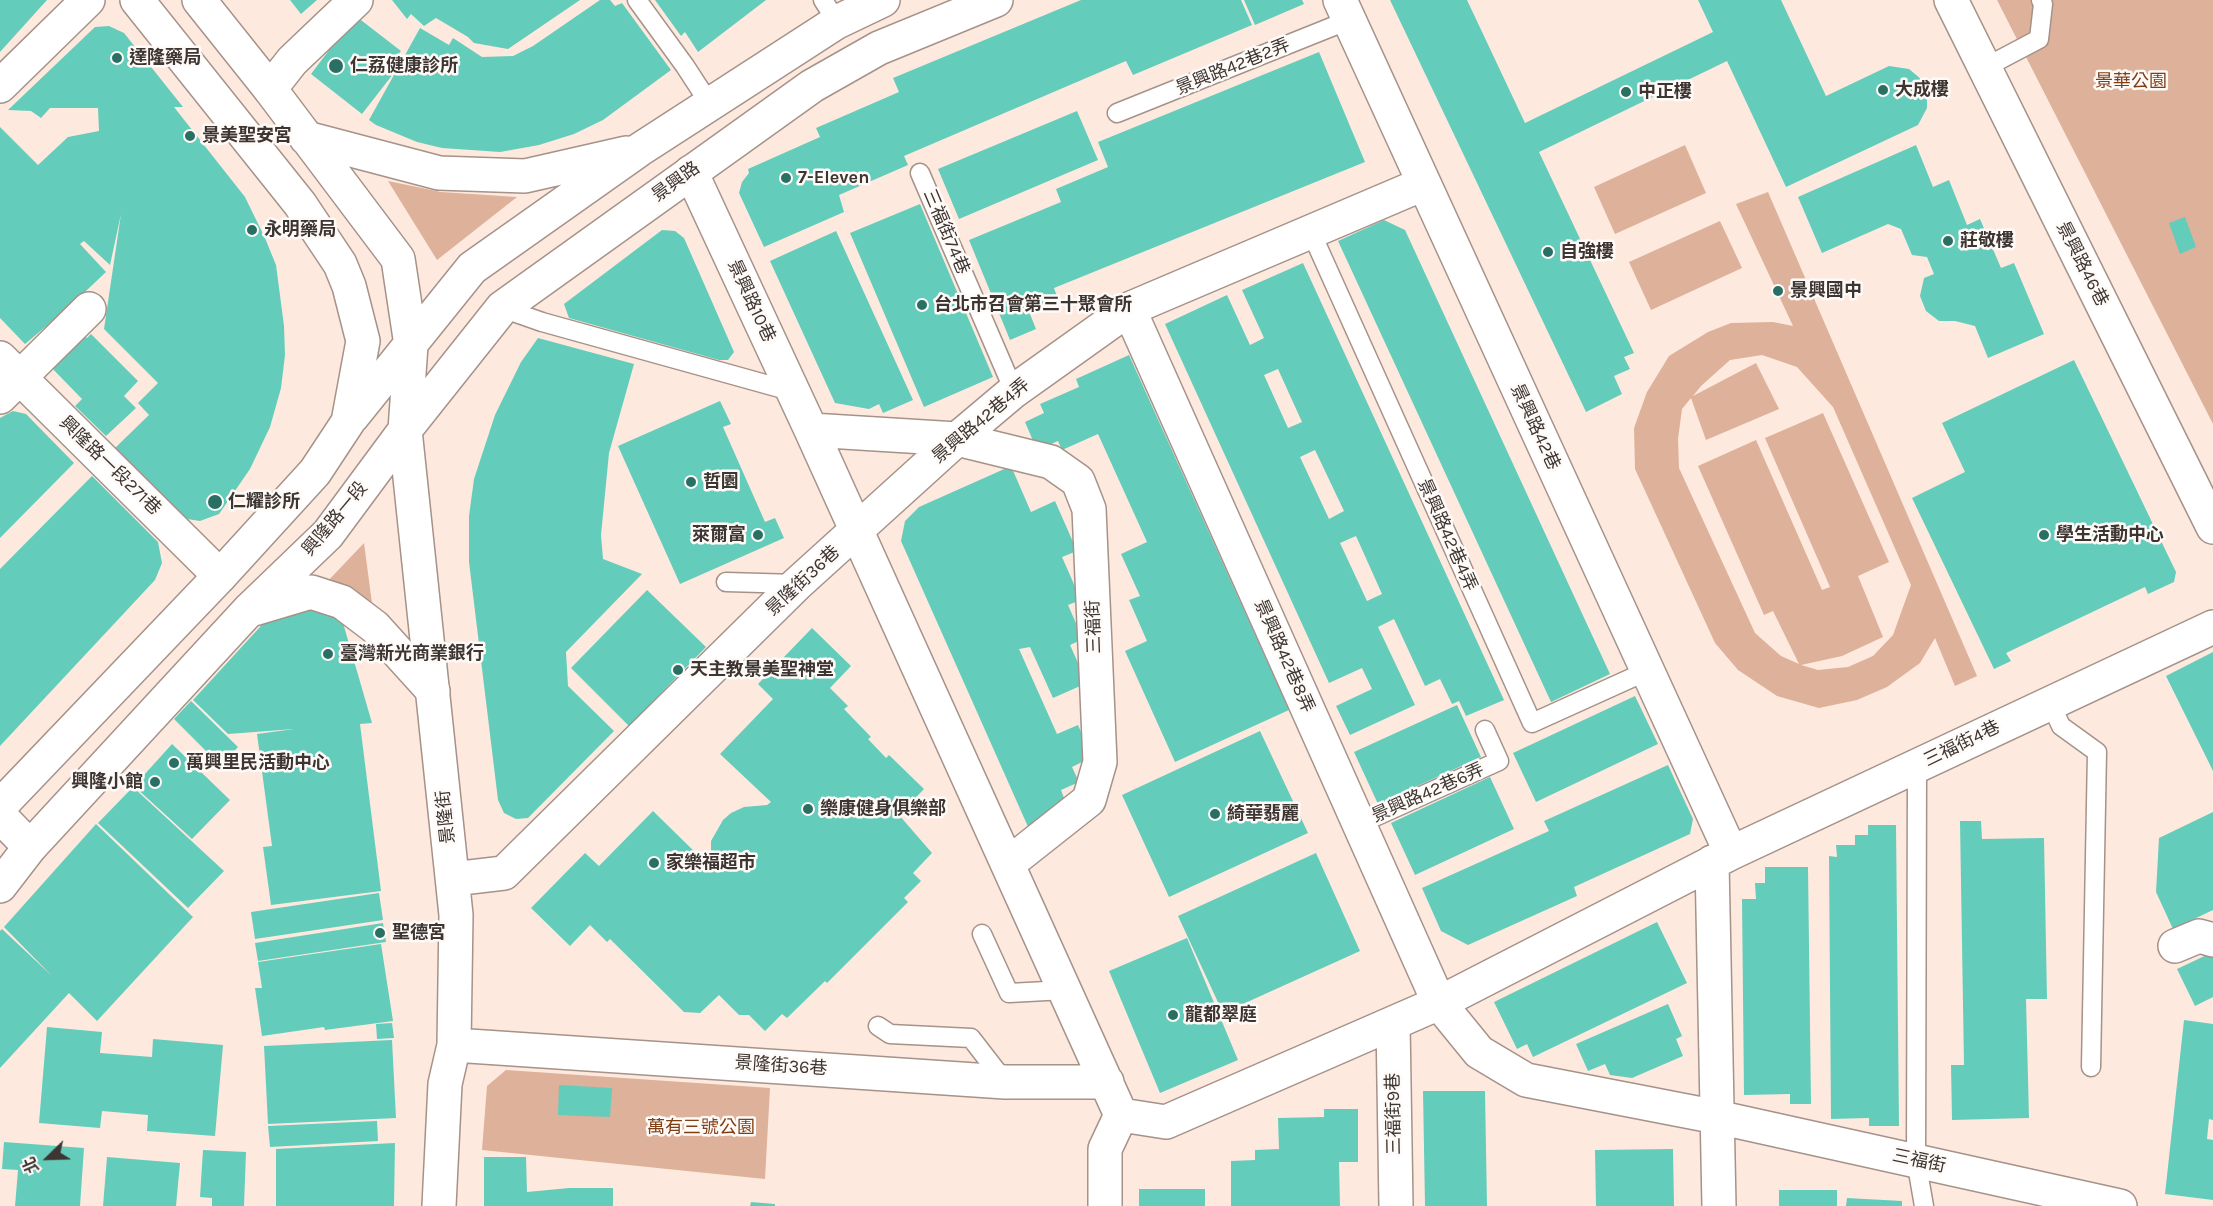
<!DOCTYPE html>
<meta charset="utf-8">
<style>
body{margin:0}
#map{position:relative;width:2213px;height:1206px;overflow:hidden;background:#fee9df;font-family:Karla,"Noto Sans TC",sans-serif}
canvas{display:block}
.north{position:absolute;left:18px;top:1128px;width:60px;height:60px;-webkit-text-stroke:4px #fefaf8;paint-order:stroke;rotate:247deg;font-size:16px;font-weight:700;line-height:24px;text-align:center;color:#3d3531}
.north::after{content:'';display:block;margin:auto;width:21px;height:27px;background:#3d3531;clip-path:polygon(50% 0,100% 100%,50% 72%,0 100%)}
</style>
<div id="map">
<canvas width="2213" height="1206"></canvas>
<div class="north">北</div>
</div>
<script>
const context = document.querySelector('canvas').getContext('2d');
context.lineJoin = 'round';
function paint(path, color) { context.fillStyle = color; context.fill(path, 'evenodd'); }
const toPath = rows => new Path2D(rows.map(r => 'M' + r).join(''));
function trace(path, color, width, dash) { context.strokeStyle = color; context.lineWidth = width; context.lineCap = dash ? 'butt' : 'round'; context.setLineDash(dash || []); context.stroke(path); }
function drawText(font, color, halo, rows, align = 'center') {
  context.font = font + ' Karla,"Noto Sans TC",sans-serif'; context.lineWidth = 5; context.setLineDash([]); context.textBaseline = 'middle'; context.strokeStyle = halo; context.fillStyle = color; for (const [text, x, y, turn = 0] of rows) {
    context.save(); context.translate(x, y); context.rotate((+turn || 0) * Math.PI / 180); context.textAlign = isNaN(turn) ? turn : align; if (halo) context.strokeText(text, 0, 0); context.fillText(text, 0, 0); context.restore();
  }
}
paint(toPath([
 [1997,0,2213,0,2213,424],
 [1685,145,1706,193,1615,234,1594,187],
 [388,181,441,192,517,197,437,260],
 [1768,192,1977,676,1955,686,1935,638,1920,663,1887,687,1857,700,1819,708,1777,696,1738,670,1715,643,1635,469,1634,428,1647,392,1669,356,1708,332,1731,323,1773,322,1793,326,1736,204],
 [1762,355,1797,367,1833,407,1911,585,1893,635,1873,656,1848,667,1818,670,1801,665,1842,656,1883,637,1858,576,1889,562,1823,413,1765,438,1830,587,1822,590,1756,440,1698,466,1764,615,1773,611,1799,664,1781,656,1755,633,1679,468,1678,439,1682,409,1691,398,1706,440,1779,409,1756,363,1693,396,1701,386,1730,360],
 [1720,221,1742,268,1651,310,1629,262],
 [364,543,373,611,325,584],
 [506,1070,770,1088,765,1179,482,1150,487,1086]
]), '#ddb19a');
paint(toPath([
 [0,0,47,0,0,52],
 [290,0,317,0,301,14],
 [392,0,580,0,508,49,474,43,468,37,436,18,424,26,411,14,407,19],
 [600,0,610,0,615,6,622,3,671,70,603,120,574,134,539,145,500,152,442,148,417,142,376,125,369,120,420,28,449,45,453,38,482,57,513,56,533,46],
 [655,0,766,0,698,52,685,32,681,36],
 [1081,0,1241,0,1252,25,1133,75,1126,61,904,156,908,165,839,195,844,212,764,247,739,193,742,182,749,173,748,169,820,137,816,128,899,92,893,78],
 [1244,0,1302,0,1304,4,1255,25],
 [1390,0,1467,0,1525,123,1713,32,1698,0,1781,0,1826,96,1889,66,1909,69,1927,84,1927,108,1918,125,1786,187,1727,61,1539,152,1634,353,1624,357,1630,369,1614,376,1622,394,1586,412],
 [357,17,401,51,391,64,397,69,362,114,311,74,345,29],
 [109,26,124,33,183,107,174,107,245,197,265,238,276,265,284,326,285,355,281,388,270,427,250,469,219,514,200,521,187,519,115,448,149,415,138,403,158,383,104,329,121,214,110,265,84,241,80,244,106,272,69,307,25,344,0,318,0,127,38,165,68,137,99,131,98,108,50,108,41,118,31,111,8,110,95,27],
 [1319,52,1365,162,1054,288,1059,302,1030,314,1036,329,1010,340,969,240,1061,202,1056,189,1108,167,1098,142],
 [1077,111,1098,160,959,219,938,169],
 [1916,145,1933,187,1949,180,1967,225,1980,219,2001,268,2014,263,2044,334,1988,358,1975,326,1955,321,1939,321,1926,311,1920,296,1924,278,1934,274,1927,257,1912,255,1901,229,1888,224,1822,253,1798,197],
 [920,204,993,377,924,407,850,233],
 [2185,217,2196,247,2180,254,2169,223],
 [1384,220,1405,230,1610,674,1551,702,1338,241],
 [662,230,675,231,684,238,734,352,728,360,719,360,569,318,564,304],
 [836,231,913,400,883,413,879,404,869,409,835,403,770,261],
 [1303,263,1504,700,1466,716,1459,701,1452,704,1440,679,1425,686,1394,619,1378,627,1415,705,1350,735,1336,706,1372,689,1362,668,1329,683,1165,324,1227,295,1250,345,1264,338,1242,290],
 [1278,369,1302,422,1288,428,1264,375],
 [1315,450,1344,511,1329,519,1300,457],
 [1356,536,1382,594,1367,601,1340,543],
 [79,331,87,338,91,334,138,381,124,396,136,408,106,436,75,406,82,399,46,362],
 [538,338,634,364,609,453,601,535,603,559,642,574,566,652,568,686,614,731,528,818,516,819,504,813,498,800,469,562,469,516,474,479,495,415,521,362],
 [1129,355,1289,710,1175,762,1125,651,1147,641,1129,600,1140,596,1121,554,1147,542,1098,434,1062,450,1058,441,1037,450,1025,422,1044,413,1040,404,1079,387,1076,379],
 [2074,360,2176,572,2174,582,2148,594,2145,587,2006,653,2011,661,1994,669,1912,498,1965,472,1942,423],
 [720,401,731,424,723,427,765,522,775,518,784,538,680,584,618,446],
 [13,411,26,414,74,463,0,538,0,418],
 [1011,466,1031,512,1055,501,1077,551,1062,557,1081,600,1068,605,1083,639,1070,645,1087,683,1053,698,1030,647,1019,649,1057,734,1078,725,1092,757,1072,767,1079,782,1061,790,1066,803,1029,829,901,541,905,521,919,507],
 [92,476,158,542,162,563,155,580,0,746,0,569],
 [647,590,706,647,629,726,571,668],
 [306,602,341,616,372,723,360,724,381,891,271,905,263,847,272,846,257,734,294,729,228,734,193,700,270,616],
 [812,628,851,666,830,688,848,706,844,709,871,737,868,739,886,758,889,755,924,789,899,815,932,853,913,873,921,881,904,898,908,902,827,983,825,981,787,1018,782,1014,765,1031,749,1015,739,1015,719,995,700,1013,684,1012,610,939,607,942,590,925,570,946,531,908,585,853,599,866,653,811,698,855,706,868,711,863,711,841,723,820,731,813,744,807,767,805,771,802,720,754,773,699,758,684],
 [2213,652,2213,771,2166,676],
 [1635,696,1658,744,1536,802,1513,753],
 [191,701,238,747,221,766,174,719],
 [1457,705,1481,757,1378,804,1354,752],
 [1260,731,1308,833,1169,897,1122,795],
 [172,744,230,800,192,839,134,786],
 [1668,765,1693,819,1690,834,1574,887,1577,896,1468,945,1441,931,1422,888,1549,831,1544,821],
 [1490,777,1514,829,1415,875,1391,823],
 [133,787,224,871,188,908,98,823],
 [2213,812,2213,910,2173,929,2156,892,2159,838],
 [1960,821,1981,821,1982,839,2044,838,2047,999,2026,999,2029,1118,1952,1120,1951,1065,1964,1065],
 [96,824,193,917,97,1021,69,993,0,1068,0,931,2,929,52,976,4,927],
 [1868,825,1896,825,1899,1126,1869,1126,1869,1118,1831,1119,1829,856,1837,857,1836,845,1855,845,1855,835,1868,835],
 [1316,853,1360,951,1223,1013,1178,916],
 [1765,867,1808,867,1811,1104,1790,1104,1790,1094,1744,1095,1742,899,1756,899,1755,883,1765,883],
 [379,893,383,920,255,939,251,912],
 [1657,922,1687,983,1533,1057,1527,1044,1517,1049,1494,1002],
 [383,923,386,942,258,961,255,943],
 [1187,938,1238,1060,1160,1093,1109,971],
 [381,944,393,1021,325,1030,324,1027,262,1036,255,988,262,988,258,962],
 [2213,952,2213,997,2195,1006,2177,969],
 [1668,1004,1682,1036,1676,1039,1683,1056,1632,1078,1610,1075,1605,1064,1588,1071,1576,1044],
 [2184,1020,2213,1024,2213,1120,2209,1119,2207,1139,2213,1140,2213,1200,2165,1194],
 [392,1023,394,1038,377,1039,376,1024],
 [47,1027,102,1032,100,1053,152,1057,153,1039,223,1045,215,1136,147,1131,148,1115,102,1111,100,1128,39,1123],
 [392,1040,396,1118,268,1124,264,1046],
 [559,1085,612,1088,610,1117,558,1115],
 [1423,1091,1485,1091,1487,1206,1425,1206],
 [1324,1109,1358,1109,1358,1162,1339,1162,1340,1206,1231,1206,1231,1161,1255,1160,1255,1150,1279,1149,1278,1118,1324,1117],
 [377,1121,378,1141,270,1147,268,1126],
 [4,1142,84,1148,80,1206,15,1206,18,1170,2,1169],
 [395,1143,394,1206,276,1206,276,1149],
 [1673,1149,1674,1206,1596,1206,1595,1150],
 [203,1150,246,1152,244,1206,212,1206,212,1198,200,1197],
 [107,1157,180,1163,176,1206,103,1206],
 [484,1157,526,1157,527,1192,569,1188,613,1188,613,1206,484,1206],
 [1139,1189,1205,1189,1205,1206,1139,1206],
 [1779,1190,1837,1190,1837,1206,1779,1206],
 [1847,1198,1902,1201,1902,1206,1846,1206],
 [751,1202,775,1204,775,1206,750,1206]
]), '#64ccba');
const lane = toPath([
 [637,0,685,66,711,106],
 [823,0,837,22],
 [1984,68,2039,39,2043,4,2041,0],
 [1117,113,1349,20],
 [920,173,1014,391],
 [1311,232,1532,723,1647,671],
 [502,308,542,322,794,392],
 [726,582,797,584],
 [2050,702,2061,726,2097,752,2091,1067],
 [1917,767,1916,1160,1924,1206],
 [1359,824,1499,761,1485,730],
 [982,934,1009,993,1065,990],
 [878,1026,890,1034,971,1038,1005,1082]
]);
const street = toPath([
 [1340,0,1731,853],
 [1951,0,2213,527],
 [0,86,88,0],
 [270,89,292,61,356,0],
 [691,172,811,430,1121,1115,1105,1149,1105,1206],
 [1129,309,1439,1003,1479,1052,1526,1080,1717,1117,2120,1206],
 [0,358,220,576],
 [0,397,89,309],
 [405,430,456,915,454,1045,445,1084,439,1206],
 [811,430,957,439,1051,462,1078,481,1089,509,1100,762,1089,800,1008,864],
 [0,816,30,847],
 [1712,862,1719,1206],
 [453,879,504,873,797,584,957,439,1014,391,1129,309,1423,184],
 [2175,946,2199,936,2213,940],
 [1393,1023,1396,1206],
 [454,1045,1005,1082,1107,1082],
 [1121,1115,1166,1122,1439,1003,1731,853,2213,627]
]);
const secondary = toPath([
 [199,0,270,89,398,259,411,345,405,430],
 [306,138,439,173,525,176,626,153],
 [352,417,472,268,639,150,837,22,883,0],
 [254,609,311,592,342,602,375,627,433,691],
 [0,806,220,576,315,472,348,422,363,341,349,286,340,264,300,204,137,0],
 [0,886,30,847,249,610,328,534,405,430,502,308,812,86,879,48,996,0]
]);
trace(lane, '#a59289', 21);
trace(street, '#a59289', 36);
trace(secondary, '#a59289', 36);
trace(lane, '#fff', 18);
trace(street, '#fff', 33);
trace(secondary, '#fff', 33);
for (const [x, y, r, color] of [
 [117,58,6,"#296f64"],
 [336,66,8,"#296f64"],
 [1883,90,6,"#296f64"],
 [1626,92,6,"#296f64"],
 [190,136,6,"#296f64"],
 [786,178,6,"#296f64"],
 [252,230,6,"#296f64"],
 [1948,241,6,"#296f64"],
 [1548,252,6,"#296f64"],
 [1778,291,6,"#296f64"],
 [922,305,6,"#296f64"],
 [691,482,6,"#296f64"],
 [215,502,8,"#296f64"],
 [758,535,6,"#296f64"],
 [2044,535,6,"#296f64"],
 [328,654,6,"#296f64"],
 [678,670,6,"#296f64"],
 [174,763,6,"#296f64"],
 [155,782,6,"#296f64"],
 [808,809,6,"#296f64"],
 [1215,814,6,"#296f64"],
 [654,863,6,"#296f64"],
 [380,933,6,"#296f64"],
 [1173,1015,6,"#296f64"]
]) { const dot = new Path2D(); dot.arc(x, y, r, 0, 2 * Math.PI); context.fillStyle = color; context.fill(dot); trace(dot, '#fefaf8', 2); }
drawText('bold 18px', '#3d3531', '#fefaf8', [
 ["達隆藥局",129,58],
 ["仁荔健康診所",350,66],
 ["大成樓",1895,90],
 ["中正樓",1638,92],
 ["景美聖安宮",202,136],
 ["7-Eleven",798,178],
 ["永明藥局",264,230],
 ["莊敬樓",1960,241],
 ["自強樓",1560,252],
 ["景興國中",1790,291],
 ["台北市召會第三十聚會所",934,305],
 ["哲園",703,482],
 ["仁耀診所",228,502],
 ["萊爾富",746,535,"right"],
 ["學生活動中心",2056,535],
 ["臺灣新光商業銀行",340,654],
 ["天主教景美聖神堂",690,670],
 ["萬興里民活動中心",186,763],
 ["興隆小館",143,782,"right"],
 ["樂康健身俱樂部",820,809],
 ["綺華翡麗",1227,814],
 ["家樂福超市",666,863],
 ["聖德宮",392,933],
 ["龍都翠庭",1185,1015]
], 'left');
drawText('18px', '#3d3531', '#fefaf8', [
 ["景興路42巷2弄",1233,67,-22],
 ["景興路",676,182,-36],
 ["三福街74巷",946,232,67],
 ["景興路46巷",2082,264,63],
 ["景興路10巷",751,301,65],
 ["景興路42巷4弄",981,421,-40],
 ["景興路42巷",1535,427,65],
 ["興隆路一段271巷",110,466,44],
 ["興隆路一段",335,519,-50],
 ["景興路42巷4弄",1447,535,66],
 ["景隆街36巷",803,581,-43],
 ["三福街",1094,627,-92],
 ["景興路42巷8弄",1284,656,66],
 ["三福街4巷",1962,744,-26],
 ["景興路42巷6弄",1428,793,-24],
 ["景隆街",446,817,-96],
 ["景隆街36巷",781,1066,4],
 ["三福街9巷",1394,1114,-91],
 ["三福街",1919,1161,12]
]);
drawText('18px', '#803e15', '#fefaf8', [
 ["景華公園",2131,82],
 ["萬有三號公園",701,1128]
]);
</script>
